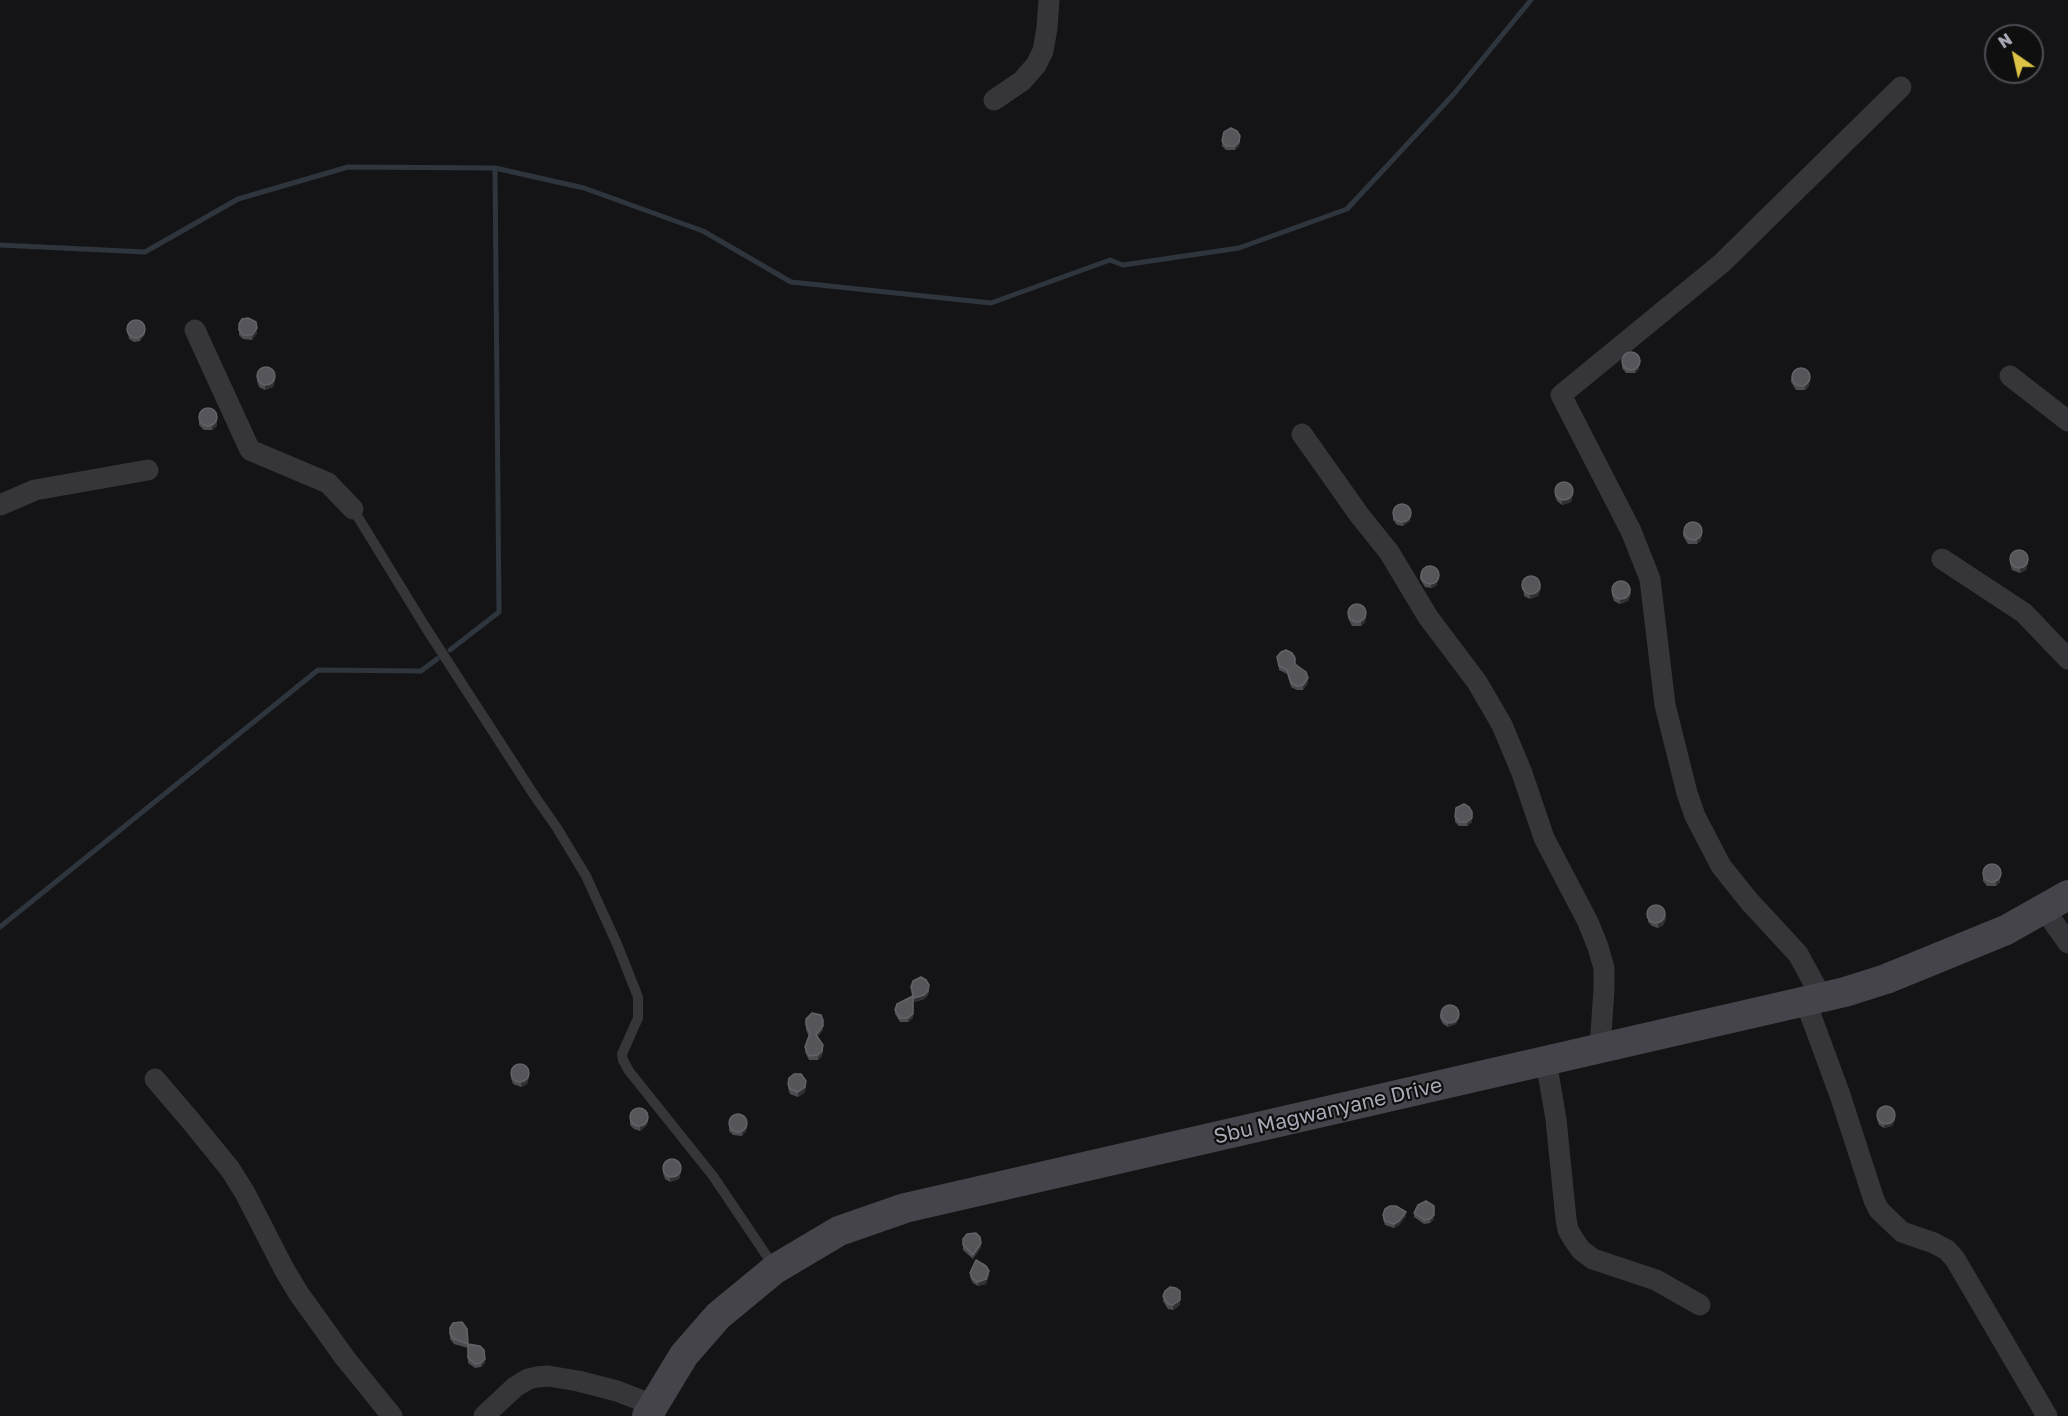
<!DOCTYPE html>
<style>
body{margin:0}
#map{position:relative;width:2068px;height:1416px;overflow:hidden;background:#141416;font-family:"Golos Text",sans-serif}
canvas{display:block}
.north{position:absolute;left:1984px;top:24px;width:60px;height:60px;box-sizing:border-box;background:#0f0f10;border:2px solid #4c4d52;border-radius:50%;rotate:326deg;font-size:16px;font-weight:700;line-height:24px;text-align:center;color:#a7a9b4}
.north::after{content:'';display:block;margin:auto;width:21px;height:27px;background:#ddc345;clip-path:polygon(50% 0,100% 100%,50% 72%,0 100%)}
</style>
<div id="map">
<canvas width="2068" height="1416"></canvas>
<div class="north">N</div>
</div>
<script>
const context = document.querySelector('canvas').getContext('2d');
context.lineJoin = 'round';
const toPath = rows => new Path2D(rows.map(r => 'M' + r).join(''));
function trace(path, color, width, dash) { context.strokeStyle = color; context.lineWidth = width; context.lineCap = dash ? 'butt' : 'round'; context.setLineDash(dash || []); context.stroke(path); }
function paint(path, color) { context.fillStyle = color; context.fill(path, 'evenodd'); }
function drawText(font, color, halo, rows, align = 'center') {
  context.font = font + ' "Golos Text",sans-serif'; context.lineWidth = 4.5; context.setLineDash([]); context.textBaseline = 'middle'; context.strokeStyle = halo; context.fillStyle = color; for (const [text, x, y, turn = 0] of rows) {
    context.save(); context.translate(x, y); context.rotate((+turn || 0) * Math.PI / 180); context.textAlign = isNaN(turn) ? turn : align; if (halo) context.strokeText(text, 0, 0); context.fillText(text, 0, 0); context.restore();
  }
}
trace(toPath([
 [0,245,145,252,238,199,348,167,495,168,584,188,703,231,791,282,991,303,1110,260,1123,265,1239,248,1347,209,1453,95,1531,0],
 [450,650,499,612,495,168],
 [0,927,318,670,421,671,437,659]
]), '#2f353d', 5);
trace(toPath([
 [353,509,426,628,534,795,557,828,586,876,617,944,638,997,638,1018,622,1054,623,1060,629,1071,713,1176,775,1268]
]), '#36363a', 10);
trace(toPath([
 [994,100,1022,81,1036,65,1043,51,1047,28,1049,0],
 [195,330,250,450,328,483,353,509],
 [2010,376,2068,421],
 [1302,434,1360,516,1389,552,1428,617,1477,682,1502,725,1522,773,1544,838,1588,922,1598,947,1604,968,1604,989,1600,1048],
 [0,505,35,490,148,470],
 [1942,559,2024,613,2068,659],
 [2044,909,2068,943],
 [1822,998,1798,954,1749,901,1721,866,1695,816,1687,793,1665,705,1650,579,1631,531,1561,395,1722,263,1901,87],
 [1805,1000,1840,1095,1874,1200,1879,1210,1902,1232,1934,1243,1947,1250,1955,1259,2047,1416],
 [1546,1061,1556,1119,1566,1219,1568,1230,1574,1240,1581,1250,1593,1259,1656,1280,1700,1305],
 [155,1079,190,1120,230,1169,245,1193,284,1269,299,1294,345,1358,392,1416],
 [484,1416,515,1387,528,1379,537,1377,548,1376,578,1381,617,1391,653,1405]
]), '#36363a', 21);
trace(toPath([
 [647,1416,684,1355,718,1316,775,1269,839,1231,905,1208,1845,992,1886,979,2006,930,2068,895]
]), '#44444a', 30);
paint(toPath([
 [1240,140,1239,146,1235,150,1226,150,1222,146,1222,141],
 [239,324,257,333,252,340,243,339,239,335],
 [127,326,145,334,140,341,134,342,129,339],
 [1622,358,1639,369,1635,373,1626,373,1622,368],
 [257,376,275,379,273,387,265,390,259,387,257,381],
 [1791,378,1809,386,1805,390,1796,390,1791,382],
 [199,421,217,426,212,430,204,430,199,425],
 [1555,491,1573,493,1571,502,1562,505,1557,501,1555,496],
 [1393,516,1410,521,1403,526,1397,525,1393,520],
 [1683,532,1702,534,1701,540,1697,544,1688,544,1683,536],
 [2010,559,2028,562,2026,570,2020,573,2012,570,2010,564],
 [1420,575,1439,577,1436,586,1431,588,1425,587,1420,579],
 [1523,583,1541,588,1538,596,1530,599,1524,596],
 [1612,590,1631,593,1628,601,1620,604,1614,601,1612,595],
 [1348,614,1366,616,1365,622,1361,626,1352,626,1348,618],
 [1277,657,1295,664,1308,683,1303,690,1297,690,1291,687,1287,674,1279,670],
 [1455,817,1472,822,1467,826,1459,826,1455,822],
 [1983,876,2000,876,2000,882,1996,886,1987,886,1983,881],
 [1648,917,1666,919,1663,925,1658,928,1652,926,1648,922],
 [911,987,929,989,928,995,924,999,914,1002,913,999,913,1018,908,1022,900,1022,895,1014,895,1010,912,997],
 [1440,1014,1459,1016,1456,1024,1448,1027,1443,1024,1440,1018],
 [806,1019,823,1030,817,1037,823,1049,822,1056,818,1060,809,1060,805,1052,805,1047,809,1036,806,1030],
 [511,1074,529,1076,527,1084,521,1087,513,1084,511,1078],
 [788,1084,806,1086,805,1092,798,1097,790,1094,788,1088],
 [1877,1115,1895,1120,1892,1126,1884,1128,1879,1125,1877,1119],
 [648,1119,647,1125,640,1131,634,1129,630,1125,630,1120],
 [747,1125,746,1131,742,1136,733,1135,729,1131,729,1126],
 [663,1168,681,1171,679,1179,670,1182,665,1179,663,1173],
 [1414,1213,1434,1219,1430,1223,1424,1224,1414,1217],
 [1383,1215,1406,1216,1399,1225,1394,1228,1385,1225,1383,1219],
 [963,1239,981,1247,973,1259,963,1250],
 [970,1273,989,1275,986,1284,978,1286,973,1283,970,1277],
 [1163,1296,1180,1305,1173,1310,1168,1309,1163,1301],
 [450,1328,467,1329,468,1348,454,1344,450,1339],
 [468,1344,485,1363,481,1367,475,1368,468,1363]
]), '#4b4b50');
paint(toPath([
 [1240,136,1239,146,1235,150,1235,146],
 [257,328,257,333,252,340,252,335],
 [145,330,145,334,140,341,140,337],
 [1639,365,1639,369,1635,373,1635,369],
 [275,374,275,379,273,387,265,390,265,385],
 [1810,375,1809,386,1805,390,1805,386],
 [217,415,217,426,212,430,212,426],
 [1573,489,1573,493,1571,502,1562,505,1562,500],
 [1411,511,1410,521,1403,526,1403,522],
 [1702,529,1701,540,1697,544,1697,540],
 [2028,557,2028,562,2026,570,2020,573,2020,568],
 [1439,573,1439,577,1436,586,1431,588,1431,584],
 [1541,583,1541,588,1538,596,1530,599,1530,594],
 [1631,588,1631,593,1628,601,1620,604,1620,599],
 [1366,611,1365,622,1361,626,1361,622],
 [1308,678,1308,683,1303,690,1303,685],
 [1472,816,1472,822,1467,826,1467,822],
 [2000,871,2000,882,1996,886,1996,882],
 [1666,915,1666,919,1663,925,1658,928,1658,923],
 [929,985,928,995,924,999,914,1002,914,998],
 [1459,1012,1459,1016,1456,1024,1448,1027,1448,1023],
 [913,1014,913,1018,908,1022,908,1018],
 [823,1020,823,1030,816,1039,816,1035],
 [823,1045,822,1056,818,1060,818,1055],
 [529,1071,529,1076,527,1084,521,1087,521,1082],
 [806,1081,805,1092,798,1097,798,1092],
 [648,1115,647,1125,640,1131,640,1126],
 [1895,1116,1895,1120,1892,1126,1884,1128,1884,1124],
 [747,1121,746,1131,742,1136,742,1131],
 [681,1166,681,1171,679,1179,670,1182,670,1177],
 [1406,1212,1406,1216,1399,1225,1394,1228,1394,1224],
 [1434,1215,1434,1219,1430,1223,1430,1219],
 [981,1243,981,1247,973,1259,973,1255],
 [989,1271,989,1275,986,1284,978,1286,978,1282],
 [1180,1300,1180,1305,1173,1310,1173,1305],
 [485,1359,485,1363,481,1367,481,1363]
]), '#313134');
const building = toPath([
 [1231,128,1237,131,1240,136,1239,142,1235,146,1226,146,1222,141,1224,132,1231,128],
 [248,318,256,322,257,328,252,335,243,335,239,330,239,324,242,319,248,318],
 '127 329a9 9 0 1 1 18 0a9 9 0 1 1-18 0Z',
 '1622 361a9 9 0 1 1 18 0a9 9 0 1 1-18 0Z',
 '257 376a9 9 0 1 1 18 0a9 9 0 1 1-18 0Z',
 '1792 377a9 9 0 1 1 18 0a9 9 0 1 1-18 0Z',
 '199 417a9 9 0 1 1 18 0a9 9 0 1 1-18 0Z',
 '1555 491a9 9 0 1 1 18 0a9 9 0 1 1-18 0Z',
 '1393 513a9 9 0 1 1 18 0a9 9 0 1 1-18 0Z',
 '1684 531a9 9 0 1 1 18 0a9 9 0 1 1-18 0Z',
 '2010 559a9 9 0 1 1 18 0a9 9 0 1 1-18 0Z',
 '1421 575a9 9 0 1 1 18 0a9 9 0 1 1-18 0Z',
 '1522 585a9 9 0 1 1 18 0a9 9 0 1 1-18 0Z',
 '1612 590a9 9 0 1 1 18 0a9 9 0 1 1-18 0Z',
 '1348 613a9 9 0 1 1 18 0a9 9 0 1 1-18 0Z',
 [1286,650,1292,653,1295,658,1295,664,1306,672,1308,678,1303,685,1297,686,1291,683,1287,670,1279,666,1277,657,1281,652,1286,650],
 [1464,804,1469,807,1472,812,1472,818,1467,822,1459,822,1455,817,1456,808,1464,804],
 '1983 873a9 9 0 1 1 18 0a9 9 0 1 1-18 0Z',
 '1647 914a9 9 0 1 1 18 0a9 9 0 1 1-18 0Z',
 [921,977,926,980,929,985,928,991,924,995,914,998,911,987,913,981,921,977],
 [913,996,913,1014,908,1018,900,1018,895,1010,897,1004,913,996],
 '1441 1014a9 9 0 1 1 18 0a9 9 0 1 1-18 0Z',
 [812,1013,821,1015,823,1020,823,1026,816,1035,823,1045,822,1051,818,1055,809,1056,805,1047,810,1033,806,1025,806,1019,812,1013],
 '511 1073a9 9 0 1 1 18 0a9 9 0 1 1-18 0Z',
 [794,1074,801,1074,806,1081,805,1087,798,1092,790,1089,788,1084,789,1078,794,1074],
 '1877 1115a9 9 0 1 1 18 0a9 9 0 1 1-18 0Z',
 '630 1117a9 9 0 1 1 18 0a9 9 0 1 1-18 0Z',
 '729 1123a9 9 0 1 1 18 0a9 9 0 1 1-18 0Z',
 '663 1168a9 9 0 1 1 18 0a9 9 0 1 1-18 0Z',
 [1426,1201,1434,1206,1434,1215,1430,1219,1424,1220,1414,1213,1418,1205,1426,1201],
 [1390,1206,1396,1206,1406,1212,1399,1221,1394,1224,1385,1221,1383,1215,1385,1209,1390,1206],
 [976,1233,980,1237,981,1243,973,1255,963,1245,963,1239,967,1234,976,1233],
 [976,1260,986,1266,989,1271,986,1279,978,1282,973,1279,970,1273,976,1260],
 [1170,1287,1176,1288,1180,1291,1180,1300,1173,1305,1168,1304,1163,1296,1165,1291,1170,1287],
 [462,1322,467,1329,468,1344,454,1339,450,1334,450,1328,453,1323,462,1322],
 [468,1344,480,1346,484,1350,485,1359,481,1363,475,1364,468,1358,468,1344]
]);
paint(building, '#55555a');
trace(building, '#626268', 1.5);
drawText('21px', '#a7a9b4', '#0f0f10', [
 ["Sbu Magwanyane Drive",1328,1111,-13]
]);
</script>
